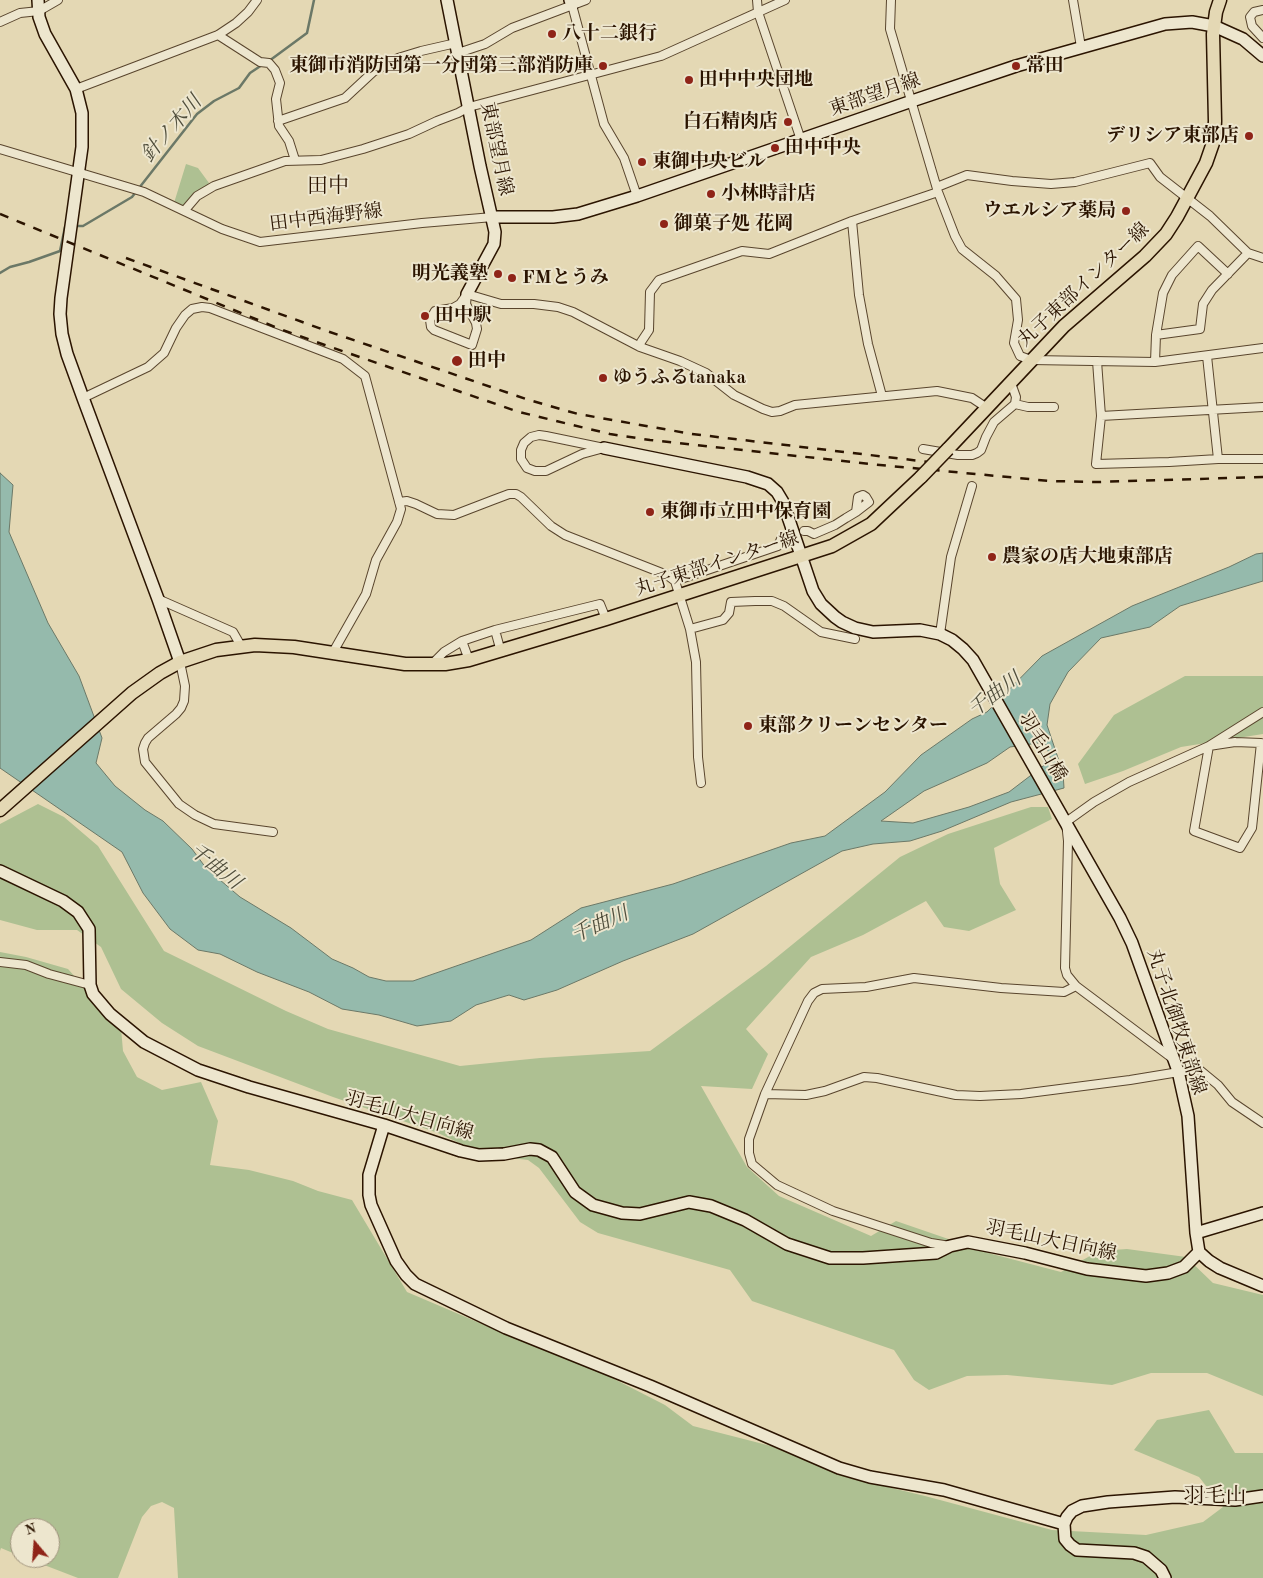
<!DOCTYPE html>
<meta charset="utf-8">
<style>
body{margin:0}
#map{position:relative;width:1263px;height:1578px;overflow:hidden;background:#e4d8b4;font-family:"Old Standard TT",serif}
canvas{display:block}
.north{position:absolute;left:10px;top:1518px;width:50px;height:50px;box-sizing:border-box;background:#ede6ce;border:1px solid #9f927c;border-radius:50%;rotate:342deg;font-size:14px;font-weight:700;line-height:20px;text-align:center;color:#2b1400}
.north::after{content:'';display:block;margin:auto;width:18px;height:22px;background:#8f2418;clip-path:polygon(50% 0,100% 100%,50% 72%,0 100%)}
</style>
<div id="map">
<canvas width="1263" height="1578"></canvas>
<div class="north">N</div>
</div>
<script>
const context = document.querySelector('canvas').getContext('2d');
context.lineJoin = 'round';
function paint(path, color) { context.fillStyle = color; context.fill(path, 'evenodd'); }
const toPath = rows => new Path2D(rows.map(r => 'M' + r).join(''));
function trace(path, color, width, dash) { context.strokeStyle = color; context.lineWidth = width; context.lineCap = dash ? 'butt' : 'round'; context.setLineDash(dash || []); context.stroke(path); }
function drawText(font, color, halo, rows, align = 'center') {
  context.font = font + ' "Old Standard TT","Noto Serif JP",serif'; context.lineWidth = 4; context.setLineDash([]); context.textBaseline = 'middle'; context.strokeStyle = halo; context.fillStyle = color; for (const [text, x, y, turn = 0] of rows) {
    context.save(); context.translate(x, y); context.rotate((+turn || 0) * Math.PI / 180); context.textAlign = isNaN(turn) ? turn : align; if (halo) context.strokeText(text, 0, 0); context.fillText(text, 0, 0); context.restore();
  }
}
paint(toPath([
 [186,164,198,168,209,183,207,189,185,207,174,203],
 [1185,676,1263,676,1263,734,1181,747,1123,771,1085,784,1078,764,1114,715],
 [38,804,64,817,98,846,164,951,286,1011,328,1029,460,1066,540,1058,650,1051,766,966,900,857,948,834,1031,807,1048,807,1052,819,994,848,1000,884,1016,910,969,931,944,927,926,901,863,935,811,957,746,1029,768,1054,752,1089,701,1086,747,1167,779,1196,871,1236,896,1221,992,1254,1061,1272,1099,1251,1127,1249,1186,1257,1213,1283,1263,1295,1263,1396,1207,1373,1151,1373,1112,1385,1007,1375,967,1376,929,1390,914,1380,894,1350,752,1301,730,1270,598,1233,580,1222,539,1168,528,1160,485,1155,438,1133,333,1097,198,1046,162,1023,121,989,101,947,77,930,37,930,0,920,0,824],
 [0,952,26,957,68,969,121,1028,123,1051,137,1077,162,1090,201,1082,218,1121,210,1165,249,1170,293,1181,318,1191,352,1200,407,1292,529,1344,577,1360,665,1405,693,1426,771,1446,846,1477,925,1496,1052,1530,1146,1535,1203,1522,1223,1507,1199,1477,1134,1450,1157,1420,1209,1410,1235,1453,1263,1453,1263,1578,178,1578,174,1508,162,1502,151,1506,142,1517,118,1578,78,1578,26,1558,50,1558,50,1528,20,1528,20,1556,1,1548,0,1551]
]), '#aec092');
const water = toPath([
 [0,473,13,485,9,532,48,623,79,676,102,738,96,763,115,786,145,810,163,821,192,849,206,868,240,897,291,928,332,959,353,968,369,977,386,981,413,981,531,940,581,908,673,884,791,843,825,836,885,792,921,755,972,719,987,712,1042,656,1132,606,1229,567,1256,554,1263,553,1263,581,1180,606,1150,627,1101,638,1068,672,1050,704,1047,725,1063,773,1064,788,1011,802,942,831,910,841,873,844,842,851,693,934,623,961,557,990,524,1000,509,995,476,1005,451,1021,417,1026,379,1015,342,1009,309,992,257,972,220,954,198,950,170,929,143,893,122,852,0,768,0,473],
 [1045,742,1051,760,1009,792,969,807,913,823,881,821,924,791,987,763,1010,747,1045,742]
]);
paint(water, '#95baac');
trace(water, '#6b7867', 1);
trace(toPath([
 [269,61,307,33,314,0],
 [78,226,83,226,132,197,197,114,214,101,239,88,250,73,262,65],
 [0,273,10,267,29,262,60,251,65,227]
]), '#6b7867', 2.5);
const street = toPath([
 [757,0,758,12,801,140],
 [891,0,890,29,938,192,955,236,962,249,996,276,1016,299,1018,320,1014,343,1020,356,1031,360,1155,362,1263,348],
 [1073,0,1081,47],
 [572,5,604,124,624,158,637,196],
 [1263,10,1254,12,1250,17,1252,26,1263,38],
 [0,22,20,13,39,11,58,0],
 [218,35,260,62,269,63,275,70,280,83,276,99,279,126,289,141,295,160],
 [458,53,485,44,512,28,586,0],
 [76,89,218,35,236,23,248,12,257,0],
 [278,121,345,98,373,72,398,58,421,51,456,43],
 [0,149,144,192,222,229,260,242,422,223,493,217],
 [937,187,967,175,1012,181,1051,184,1075,182,1150,163,1160,177,1210,216,1248,253,1263,258],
 [185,210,197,196,214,186,285,161,321,160,363,149,409,134,437,121,458,113,469,107,661,56,785,0],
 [852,221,859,295,868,344,882,396],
 [467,294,501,304,534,304,558,307,573,312,640,347,680,361,706,373,734,395,763,409,772,412,780,411,795,405,937,391,972,398,987,408],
 [467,294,466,304,476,323,477,329,472,345,434,330,431,327,430,320,435,311,453,308,460,304,467,294],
 [1156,335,1200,329,1203,304,1212,290,1248,253],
 [640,347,641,342,649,330,650,292,659,280,742,251,769,254,852,221,938,192],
 [1207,356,1218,459],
 [1097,361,1101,416,1096,464,1169,462,1218,459,1263,459],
 [1155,362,1156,335,1163,293,1172,275,1198,246,1228,274],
 [83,398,148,367,164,353,176,328,185,315,192,309,202,307,210,308,343,359,365,376,401,509,397,522,376,560,366,594,332,654],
 [1015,404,1028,407,1054,407],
 [1101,416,1263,407],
 [539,435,546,436,604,448,582,454,546,471,535,471,527,468,521,459,521,450,524,443,531,437,539,435],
 [923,449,958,455,972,455,977,453,981,450,986,437,994,422,1015,404,1016,397,1011,383],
 [399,502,407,501,416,504,437,514,454,515,493,500,509,494,516,494,521,497,551,526,565,535,667,575,675,581,690,629,696,662,698,757,701,783],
 [804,531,808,531,814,534,835,525,846,518,856,512,869,502,866,497,863,495,858,497,856,512],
 [675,581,778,546,781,539,785,537],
 [158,599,233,632,241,646],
 [690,629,723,620,729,613,731,602,755,601,772,601,784,606,821,632,855,639],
 [495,630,501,652],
 [940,634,951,557,972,486],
 [462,641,469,660],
 [180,662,185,686,184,701,181,708,176,714,148,738,145,743,143,749,145,762,179,804,195,815,214,824,273,832],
 [433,663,444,652,462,641,495,630,600,604,606,619],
 [1235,742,1261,743,1252,828,1240,848,1194,831,1209,746,1235,742],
 [0,962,26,965,49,974,90,985],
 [1172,1058,1076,986,1067,975,1065,968,1068,841,1066,822,1094,802,1129,782,1209,746,1263,712],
 [765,1094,806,1095,825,1091,864,1077,877,1078,956,1095,980,1096,1021,1094,1130,1080,1191,1070,1201,1071,1218,1085,1232,1102,1263,1123],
 [950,1246,931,1243,833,1211,777,1185,752,1164,749,1153,749,1139,765,1094,808,1001,814,993,822,989,866,987,914,978,1001,988,1064,992,1076,986]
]);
const secondary = toPath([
 [38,0,39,17,45,34,76,89,82,113,82,147,61,298,60,314,62,334,67,354,83,398,158,599,180,662],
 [447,0,480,166,495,232,494,244,467,294],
 [570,0,572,5],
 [493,217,553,217,578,214,637,196,912,101,1016,66,1165,24,1192,22,1214,26,1243,39,1263,56],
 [604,448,747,477,768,484,777,492,783,502,813,591,821,604,835,617,842,622,855,628,873,632,920,630,940,634,952,640,963,649,973,660,1120,918,1132,943,1178,1071,1188,1116,1196,1233,1199,1252,1209,1261,1220,1268,1263,1286],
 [0,871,63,901,78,912,89,929,90,985,93,994,110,1014,144,1042,198,1070,249,1087,384,1125,461,1151,479,1155,504,1154,530,1149,539,1150,552,1157,575,1192,593,1205,622,1213,640,1214,689,1202,711,1206,745,1220,787,1244,830,1258,863,1258,936,1253,950,1246,968,1242,1025,1253,1087,1269,1146,1276,1168,1273,1184,1267,1199,1252],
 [384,1125,369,1175,369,1195,371,1205,396,1261,406,1275,415,1284,506,1328,650,1386,839,1468,870,1477,944,1490,1064,1524],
 [1196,1233,1263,1213],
 [1165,1578,1161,1570,1146,1557,1134,1553,1077,1550,1070,1545,1065,1539,1064,1524,1067,1517,1072,1511,1082,1506,1108,1502,1175,1497,1235,1500,1263,1496]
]);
const primary = toPath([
 [948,449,1064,326,1145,256,1166,234,1177,217,1206,163,1214,140,1215,121,1213,34,1216,12,1220,0],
 [0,810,132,693,160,673,180,662,216,650,255,645,294,647,405,664,445,664,469,660,606,619,832,546,871,524,921,477]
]);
trace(street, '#59452d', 10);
trace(secondary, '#2b1400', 14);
trace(primary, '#2b1400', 15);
trace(street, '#ede6ce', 8);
trace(secondary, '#ede6ce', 11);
trace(primary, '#e4d8b4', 12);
trace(toPath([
 [0,214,280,329,322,344,519,412,610,434,650,440,880,465,1050,481,1097,482,1263,477],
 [126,258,327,331,529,400,578,414,692,434,929,462]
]), '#2b1400', 2.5, [9, 9]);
const primaryBridge = toPath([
 [921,477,948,449]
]);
trace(primaryBridge, '#2b1400', 15, []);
trace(primaryBridge, '#e4d8b4', 12);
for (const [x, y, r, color] of [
 [552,34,5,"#8f2418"],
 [603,66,5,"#8f2418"],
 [1016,66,5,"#8f2418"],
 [689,80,5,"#8f2418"],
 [788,122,5,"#8f2418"],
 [1249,136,5,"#8f2418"],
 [775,148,5,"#8f2418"],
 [642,162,5,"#8f2418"],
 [711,194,5,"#8f2418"],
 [1126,211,5,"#8f2418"],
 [664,224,5,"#8f2418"],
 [498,274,5,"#8f2418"],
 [512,278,5,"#8f2418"],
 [425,316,5,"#8f2418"],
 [457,361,6,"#8f2418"],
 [603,378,5,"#8f2418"],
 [650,512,5,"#8f2418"],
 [992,557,5,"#8f2418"],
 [748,726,5,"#8f2418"]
]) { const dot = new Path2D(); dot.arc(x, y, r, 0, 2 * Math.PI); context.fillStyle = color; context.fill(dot); trace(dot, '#ede6ce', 2); }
drawText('bold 19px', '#2b1400', '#ede6ce', [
 ["八十二銀行",562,34],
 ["東御市消防団第一分団第三部消防庫",593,66,"right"],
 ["常田",1026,66],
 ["田中中央団地",699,80],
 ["白石精肉店",778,122,"right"],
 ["デリシア東部店",1239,136,"right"],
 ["田中中央",785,148],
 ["東御中央ビル",652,162],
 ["小林時計店",721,194],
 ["ウエルシア薬局",1116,211,"right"],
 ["御菓子処 花岡",674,224],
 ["明光義塾",488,274,"right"],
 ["FMとうみ",522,278],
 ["田中駅",435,316],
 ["田中",468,361],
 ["ゆうふるtanaka",613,378],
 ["東御市立田中保育園",660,512],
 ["農家の店大地東部店",1002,557],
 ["東部クリーンセンター",758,726]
], 'left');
drawText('19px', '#2b1400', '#ede6ce', [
 ["東部望月線",875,95,-19],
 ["東部望月線",496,149,78],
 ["田中西海野線",326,218,-7],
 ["丸子東部インター線",1084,285,-43],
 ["丸子東部インター線",717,564,-18],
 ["羽毛山橋",1042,747,60],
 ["丸子北御牧東部線",1176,1022,72],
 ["羽毛山大日向線",409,1116,16],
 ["羽毛山大日向線",1051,1241,12]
]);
drawText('italic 20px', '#504e3c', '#ede6ce', [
 ["針ノ木川",172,129,-49],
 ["千曲川",995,695,-37],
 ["千曲川",215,867,39],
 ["千曲川",600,925,-24]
]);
drawText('21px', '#2b1400', '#ede6ce', [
 ["田中",328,186],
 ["羽毛山",1215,1496]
]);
</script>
